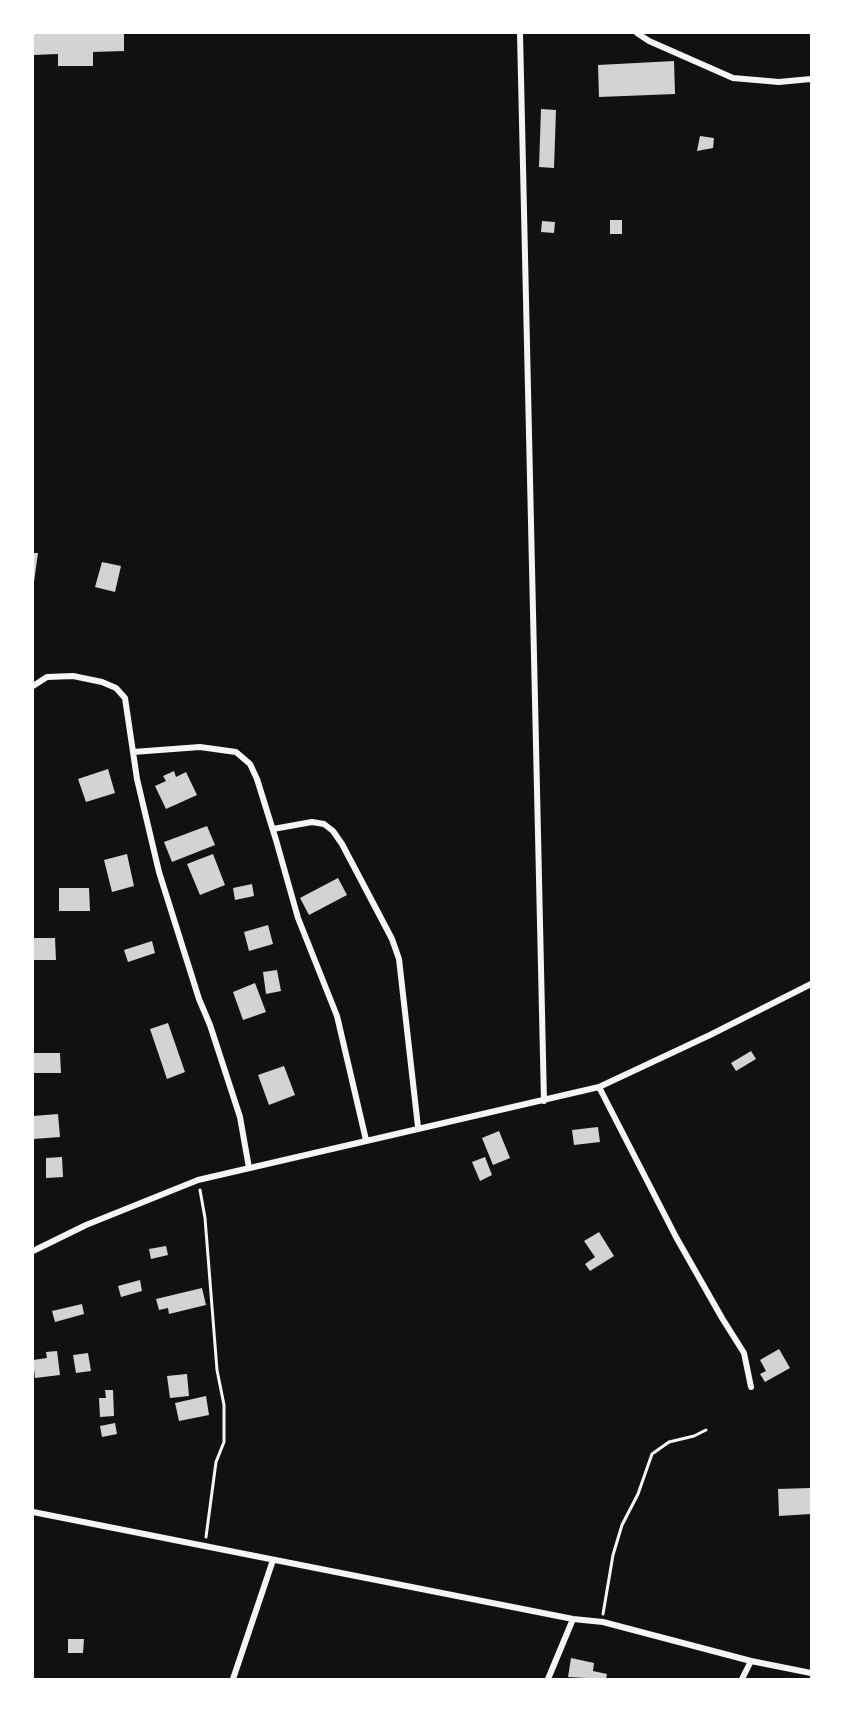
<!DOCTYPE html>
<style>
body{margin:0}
#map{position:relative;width:844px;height:1712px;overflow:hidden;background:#111;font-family:"DM Sans",sans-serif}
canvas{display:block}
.frame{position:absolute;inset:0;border:34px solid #fff;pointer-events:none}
</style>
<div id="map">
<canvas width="844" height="1712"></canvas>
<div class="frame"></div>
</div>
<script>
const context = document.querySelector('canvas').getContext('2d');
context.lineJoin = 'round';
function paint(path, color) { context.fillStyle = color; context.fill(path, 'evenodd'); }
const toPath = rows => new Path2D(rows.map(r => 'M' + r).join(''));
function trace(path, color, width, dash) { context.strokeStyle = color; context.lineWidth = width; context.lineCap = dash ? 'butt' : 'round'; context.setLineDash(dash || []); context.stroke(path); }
paint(toPath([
 [33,33,124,33,124,51,93,52,93,66,58,66,58,54,33,55],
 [674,61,675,94,599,97,598,65],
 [541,109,556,110,554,168,539,167],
 [700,136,714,138,713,148,697,151],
 [610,220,622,220,622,234,610,234],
 [542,221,555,222,554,233,541,232],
 [33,553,38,553,34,582,33,582],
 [102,562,121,566,115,592,95,587],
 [108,769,115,793,86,802,78,779],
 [174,771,176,777,186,772,197,795,166,809,155,786,166,781,163,776],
 [207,826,215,845,172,862,164,842],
 [127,854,134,886,112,892,104,860],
 [213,854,225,885,200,895,187,864],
 [338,878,347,895,309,915,300,898],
 [252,884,254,896,235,900,233,888],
 [59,888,89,888,90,911,59,911],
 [268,925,273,944,249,951,244,932],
 [33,938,55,938,56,960,33,960],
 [152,941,155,953,128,962,124,950],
 [277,970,281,991,266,994,263,972],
 [255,983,266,1012,243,1020,233,992],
 [168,1023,185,1072,167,1079,150,1029],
 [751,1051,756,1059,736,1071,731,1063],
 [33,1053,60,1053,61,1073,33,1073],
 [284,1066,295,1095,269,1105,258,1075],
 [58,1114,60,1137,33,1139,33,1116],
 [598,1127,600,1142,574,1145,572,1130],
 [499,1131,510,1158,493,1165,482,1138],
 [62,1157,63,1177,46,1178,46,1158],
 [485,1157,492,1175,480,1181,472,1162],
 [599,1232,614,1256,590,1271,585,1264,595,1257,584,1241],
 [166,1246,168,1255,151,1259,149,1249],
 [140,1280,142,1291,121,1297,118,1286],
 [202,1288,206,1305,169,1314,168,1308,159,1310,156,1299],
 [82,1304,84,1314,55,1322,52,1311],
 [779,1349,790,1368,765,1382,760,1374,766,1371,760,1360],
 [57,1351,60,1375,35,1378,33,1360,47,1358,46,1352],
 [88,1353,91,1371,76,1373,73,1355],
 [187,1374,189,1396,170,1398,167,1376],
 [105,1390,113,1390,114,1416,100,1417,99,1398,106,1398],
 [206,1396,209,1415,179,1421,175,1403],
 [115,1423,117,1434,102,1437,100,1426],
 [811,1488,811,1514,779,1516,778,1489],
 [68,1639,84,1639,83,1653,68,1653],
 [571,1658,594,1663,593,1671,607,1674,606,1679,568,1677]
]), '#d3d3d3');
trace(toPath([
 [200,1190,205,1218,217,1370,224,1405,224,1442,216,1462,206,1537],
 [603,1614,613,1555,622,1525,638,1494,652,1454,669,1442,694,1436,706,1430]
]), '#f5f5f5', 3);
trace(toPath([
 [520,33,544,1101],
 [637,33,649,41,733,78,779,82,811,79],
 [33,686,47,677,73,676,102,682,116,688,125,698,137,779,159,872,199,999,210,1025,240,1117,249,1168],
 [133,752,200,747,236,752,250,764,257,779,276,840,298,918,337,1016,366,1140],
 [273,829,312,822,324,824,333,831,342,844,392,939,399,959,418,1127],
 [599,1087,676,1237,722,1318,744,1353,751,1387],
 [33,1251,86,1225,198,1180,599,1087,710,1035,811,984],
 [33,1512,573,1619,603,1622,751,1661,811,1673],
 [233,1679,273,1560],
 [548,1679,573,1619],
 [742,1679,751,1661]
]), '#f5f5f5', 6);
</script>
